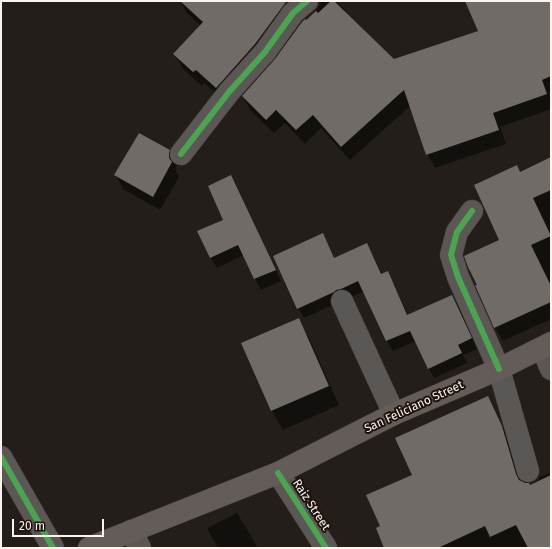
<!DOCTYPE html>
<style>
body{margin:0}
#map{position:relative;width:552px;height:549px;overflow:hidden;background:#231e1a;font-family:"Fira Sans",sans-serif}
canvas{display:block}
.frame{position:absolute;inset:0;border:2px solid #faf3ee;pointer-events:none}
.scale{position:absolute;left:12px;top:519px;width:92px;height:18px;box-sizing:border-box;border:2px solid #faf3ee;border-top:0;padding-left:5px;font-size:12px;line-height:14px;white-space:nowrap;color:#faf3ee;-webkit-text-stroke:3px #1e140d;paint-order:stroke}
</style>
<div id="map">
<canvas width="552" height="549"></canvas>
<div class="frame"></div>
<div class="scale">20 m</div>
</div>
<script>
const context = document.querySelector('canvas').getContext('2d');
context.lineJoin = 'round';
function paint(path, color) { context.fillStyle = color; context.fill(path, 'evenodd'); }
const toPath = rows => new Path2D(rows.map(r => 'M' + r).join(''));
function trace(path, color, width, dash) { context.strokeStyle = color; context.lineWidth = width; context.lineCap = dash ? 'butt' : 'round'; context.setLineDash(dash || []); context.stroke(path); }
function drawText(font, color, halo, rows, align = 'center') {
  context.font = font + ' "Fira Sans",sans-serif'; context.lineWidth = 4; context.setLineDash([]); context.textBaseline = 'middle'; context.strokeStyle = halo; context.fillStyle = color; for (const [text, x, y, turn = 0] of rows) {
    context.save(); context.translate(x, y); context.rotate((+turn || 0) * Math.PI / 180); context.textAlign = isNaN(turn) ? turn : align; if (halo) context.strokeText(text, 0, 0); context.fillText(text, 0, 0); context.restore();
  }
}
paint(toPath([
 [180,1,336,1,344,9,348,15,394,60,479,31,466,1,544,1,551,6,551,93,549,94,551,98,551,109,500,127,506,144,435,168,427,154,410,106,350,160,321,128,305,144,285,123,274,133,251,111,243,97,276,60,303,22,316,11,320,5,320,3,313,3,225,101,204,83,202,86,183,69,175,55,201,26,187,13],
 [169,151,177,165,176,167,176,172,179,177,160,210,123,189,116,175],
 [551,158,551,319,503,341,495,327,477,286,501,240,520,173],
 [231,176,237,187,281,281,261,290,255,279,244,255,217,268,210,257,224,220],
 [367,244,372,254,382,275,393,282,408,316,452,296,458,306,477,349,463,355,467,363,434,378,429,369,416,341,393,351,387,341,364,291,304,318,298,308,328,245,334,259],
 [298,319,309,338,339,405,283,430,272,411,242,344],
 [488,397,495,410,509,440,521,482,525,484,532,484,537,481,540,477,551,472,551,548,386,548,381,527,413,476],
 [237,513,258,548,218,548,207,528]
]), '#0007');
paint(toPath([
 [180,1,285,1,286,2,255,44,216,88,196,70,193,72,173,54,203,22],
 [331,1,334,1,394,59,478,31,465,1,551,1,551,76,542,80,547,94,493,113,499,130,426,155,404,90,341,147,313,115,296,130,276,110,266,120,242,96,275,59,302,22,305,19,306,20,316,11,318,13],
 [139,133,170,150,169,153,169,158,172,162,153,197,114,175],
 [551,157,551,190,533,198,551,236,531,245,551,286,551,302,494,328,475,285,477,285,468,267,464,256,499,240,474,185,517,165,520,172],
 [231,175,276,270,254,279,238,245,210,258,197,231,223,220,208,186],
 [323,233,334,258,367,243,381,274,388,271,407,315,452,295,472,338,458,345,462,353,428,369,410,331,386,341,358,281,341,289,336,290,334,292,297,309,273,256],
 [299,318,329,386,271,411,241,343],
 [488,396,502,426,516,474,519,480,525,483,529,483,530,485,551,475,551,548,528,548,516,525,490,537,485,526,438,548,384,548,376,528,380,526,366,495,412,475,395,438]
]), '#706b67');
const minor = toPath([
 [181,154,229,92,265,52,293,13,307,1],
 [472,211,457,232,451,255,458,277,499,369,528,471],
 [342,301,394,414],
 [542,348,551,369],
 [1,457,53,548],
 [278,473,326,548],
 [131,531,140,548]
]);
const major = toPath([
 [89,548,278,473,394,414,499,369,551,343]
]);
trace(minor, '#3f3a38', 23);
trace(major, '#3f3a38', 23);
trace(minor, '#5b5754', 22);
trace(major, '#645c58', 22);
trace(toPath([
 [181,154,229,92,265,52,293,13,307,1],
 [472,211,457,232,451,255,458,277,499,369],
 [1,457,53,548],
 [278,473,326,548]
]), '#4ca352', 6);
drawText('12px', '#faf3ee', '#1e140d', [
 ["San Feliciano Street",414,407,-25],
 ["Raiz Street",311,505,57]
]);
</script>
